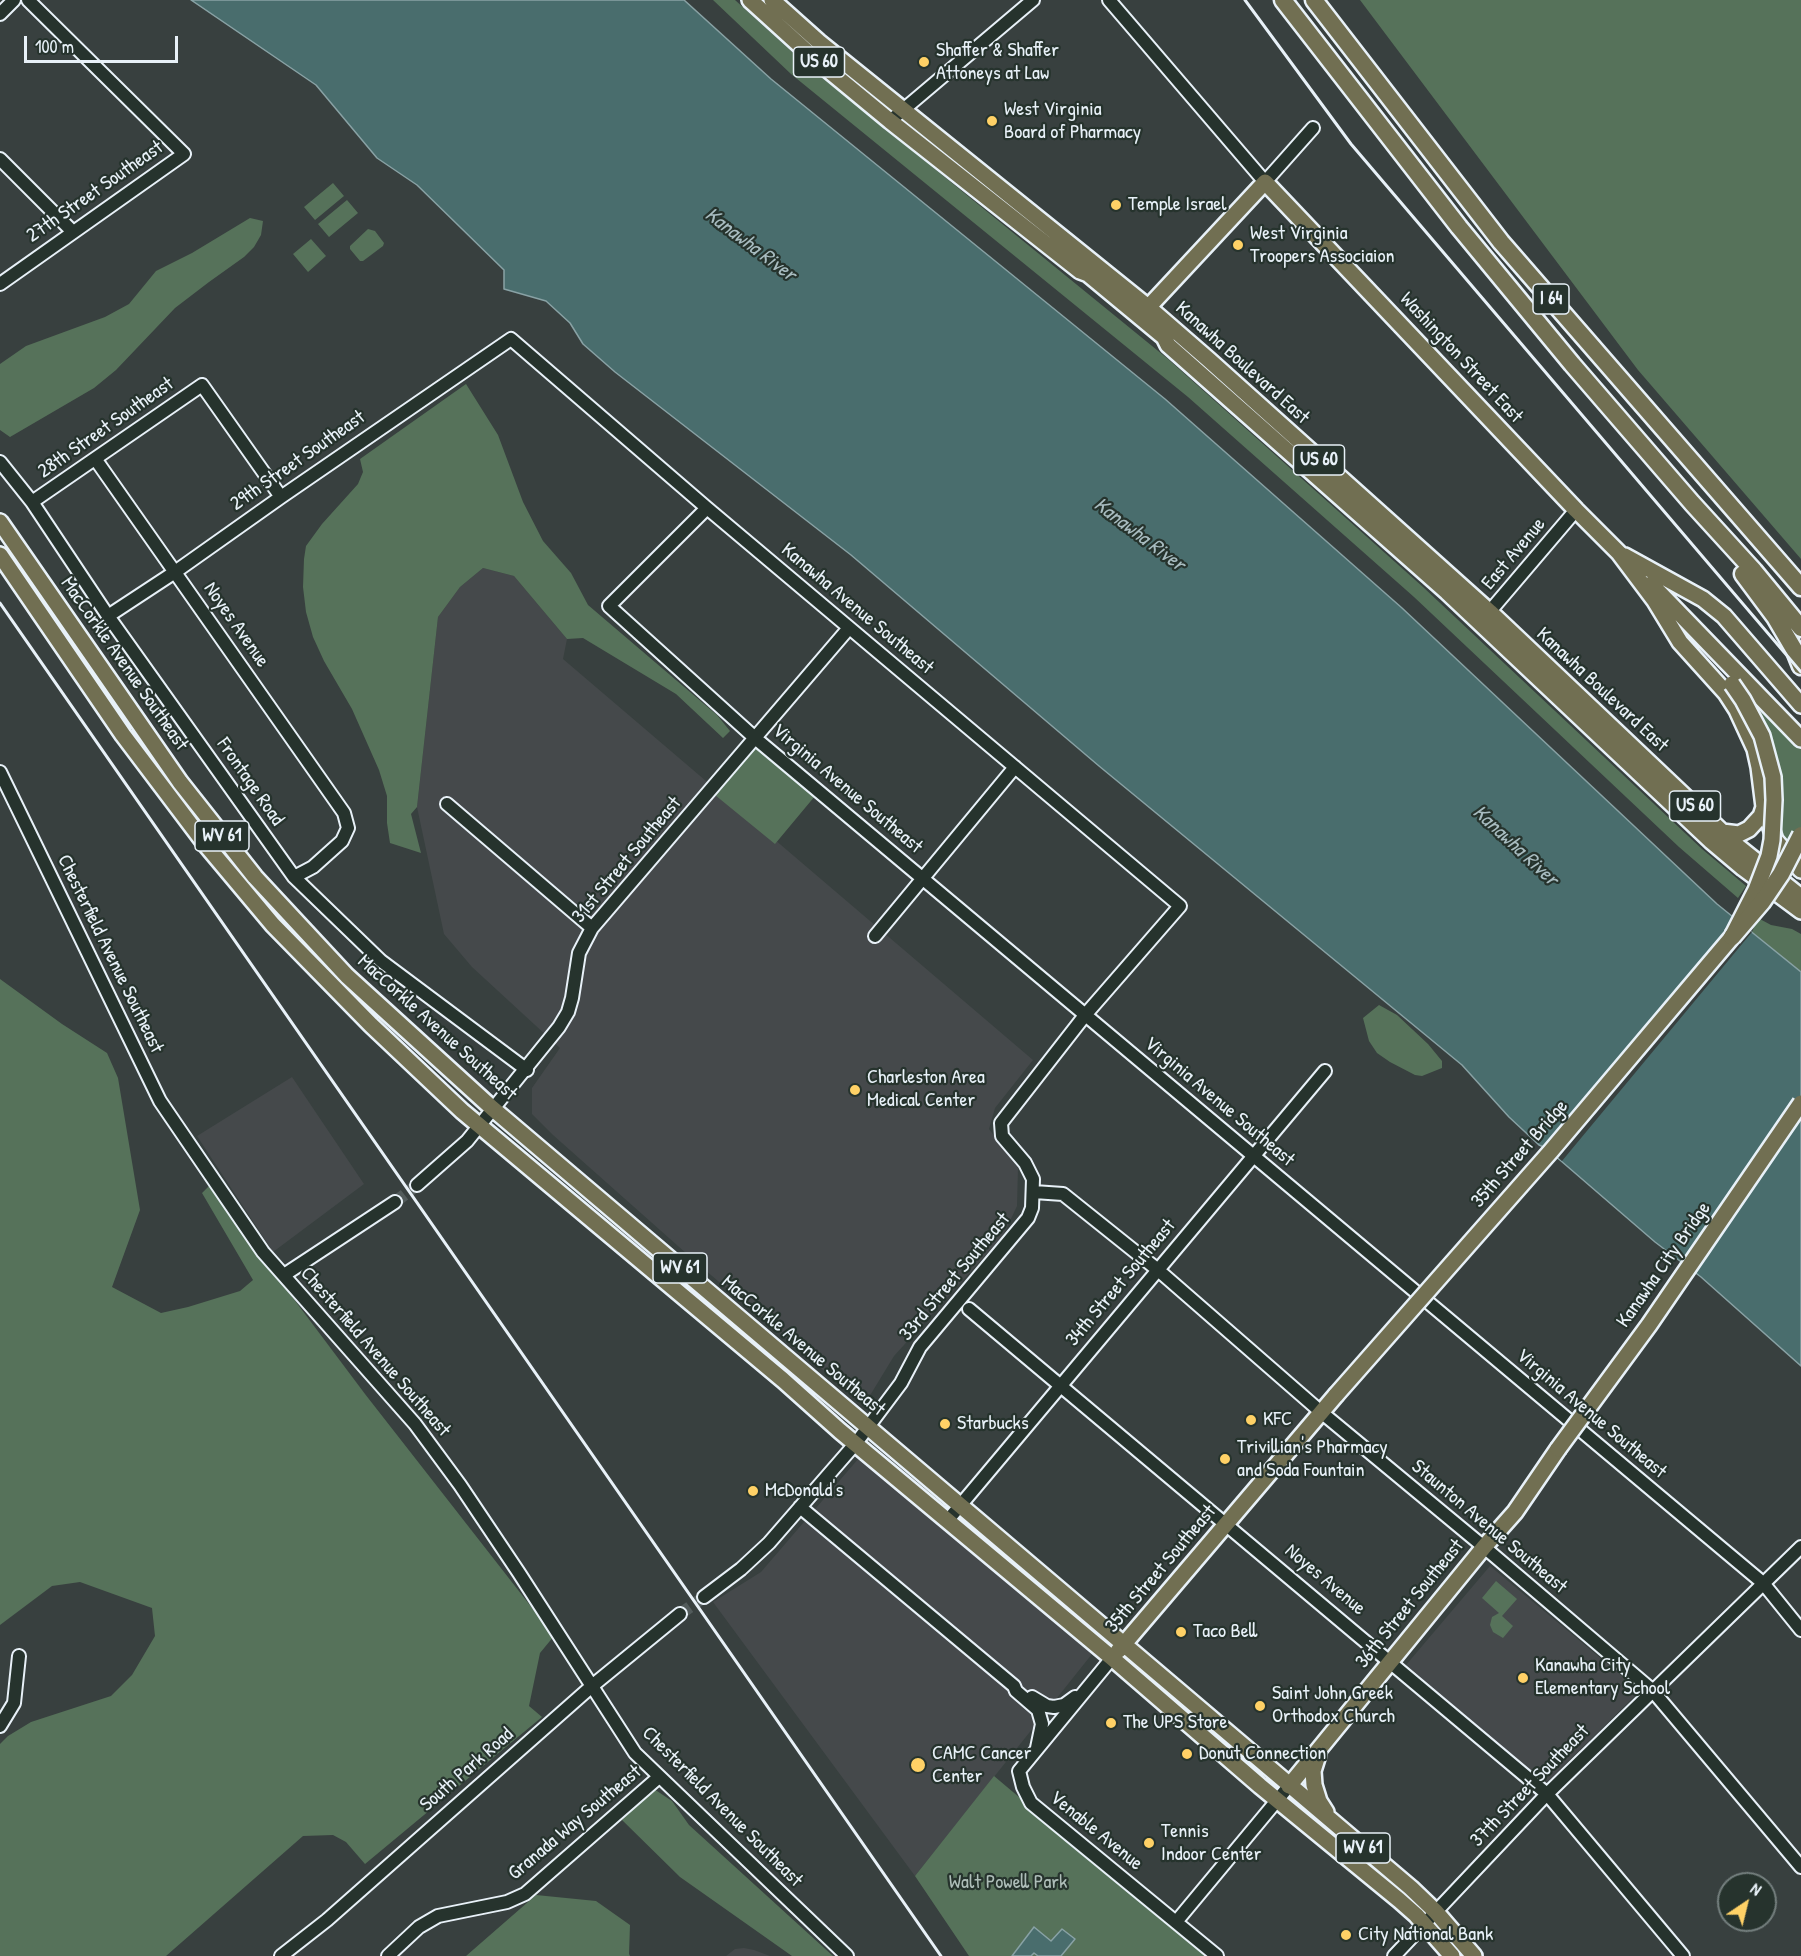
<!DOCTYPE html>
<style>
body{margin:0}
#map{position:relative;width:1801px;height:1956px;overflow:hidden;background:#38403f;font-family:"Patrick Hand",sans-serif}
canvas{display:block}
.north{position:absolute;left:1717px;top:1872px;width:60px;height:60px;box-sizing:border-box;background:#26332d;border:2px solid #747f7e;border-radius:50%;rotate:35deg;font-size:16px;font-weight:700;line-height:24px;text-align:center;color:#e8f1f8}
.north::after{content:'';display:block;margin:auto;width:21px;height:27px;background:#ffd166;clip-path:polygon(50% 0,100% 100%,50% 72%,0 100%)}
.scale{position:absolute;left:24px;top:36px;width:154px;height:27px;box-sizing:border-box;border:3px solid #e8f1f8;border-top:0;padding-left:8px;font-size:18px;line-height:21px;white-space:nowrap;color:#e8f1f8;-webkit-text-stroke:4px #26332d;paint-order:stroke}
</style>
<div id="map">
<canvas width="1801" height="1956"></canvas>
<div class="north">N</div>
<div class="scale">100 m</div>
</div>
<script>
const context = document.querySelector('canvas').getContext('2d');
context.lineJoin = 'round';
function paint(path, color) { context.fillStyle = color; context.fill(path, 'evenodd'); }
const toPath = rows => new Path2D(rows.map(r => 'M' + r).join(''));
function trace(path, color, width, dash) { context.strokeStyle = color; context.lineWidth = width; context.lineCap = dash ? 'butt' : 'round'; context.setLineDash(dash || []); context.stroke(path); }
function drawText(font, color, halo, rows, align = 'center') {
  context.font = font + ' "Patrick Hand",sans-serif'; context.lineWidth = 4.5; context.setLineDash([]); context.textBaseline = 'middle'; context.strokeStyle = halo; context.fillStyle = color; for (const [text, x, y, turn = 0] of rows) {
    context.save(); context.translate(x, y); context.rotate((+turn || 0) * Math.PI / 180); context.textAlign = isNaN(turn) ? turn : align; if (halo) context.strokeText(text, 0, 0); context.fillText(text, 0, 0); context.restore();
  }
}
paint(toPath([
 [483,568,514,576,567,639,563,659,1033,1060,995,1108,989,1129,1018,1168,1017,1206,1003,1236,894,1356,866,1402,849,1392,705,1270,553,1135,532,1114,532,1088,560,1048,472,967,444,934,417,807,438,617,460,587],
 [292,1077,364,1184,273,1252,197,1136],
 [859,1458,1092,1654,915,1876,713,1602,761,1572],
 [1490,1566,1640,1691,1545,1784,1406,1665],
 [744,1948,754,1950,770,1956,726,1956,735,1949]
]), '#45494b');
paint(toPath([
 [713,0,735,0,801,60,1168,359,1423,587,1702,849,1746,886,1738,898,1679,847,1414,597,1188,397,791,74],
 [1360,0,1801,0,1801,559,1638,370],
 [333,183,344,196,315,220,304,207],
 [347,200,358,213,329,237,318,224],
 [250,218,263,221,261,235,254,247,244,257,209,282,175,308,116,370,94,388,10,437,0,430,0,364,26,346,105,317,129,304,156,271,192,253],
 [368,229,375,231,384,243,383,246,363,261,360,261,350,249,350,246],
 [311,239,326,256,308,272,293,254],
 [466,384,498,435,523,502,543,541,571,573,588,605,717,715,730,731,723,738,676,694,583,638,567,639,514,576,483,568,460,587,438,617,417,807,411,814,421,853,390,843,387,823,387,796,379,770,352,709,324,661,313,637,306,612,303,587,304,559,306,546,322,524,358,484,363,472,360,459],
 [1747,689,1801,745,1801,855,1778,834,1778,776,1775,751],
 [755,746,815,796,775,844,715,795],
 [1758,918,1771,925,1792,929,1801,934,1801,972,1752,932],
 [0,979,62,1024,107,1053,118,1078,140,1210,112,1287,161,1313,188,1307,240,1291,253,1280,202,1193,209,1186,365,1394,554,1636,540,1653,529,1706,542,1717,365,1864,346,1842,333,1835,303,1836,166,1956,0,1956,0,1744,8,1736,31,1722,111,1696,132,1675,155,1636,152,1608,80,1582,52,1586,0,1625],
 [1379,1005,1397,1015,1428,1044,1442,1061,1442,1068,1422,1076,1415,1075,1390,1062,1377,1053,1369,1041,1363,1018],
 [1496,1581,1517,1599,1502,1616,1513,1626,1503,1638,1493,1632,1490,1625,1492,1617,1499,1613,1482,1598],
 [994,1776,1165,1920,1207,1956,969,1956,915,1876],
 [654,1789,672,1801,689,1825,833,1956,792,1956,680,1877,622,1820],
 [536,1895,596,1901,630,1925,629,1954,630,1956,466,1956]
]), '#56725a');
const water = toPath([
 [191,0,684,0,771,79,1165,399,1402,608,1717,904,1801,972,1801,1366,1701,1277,1655,1242,1546,1148,1539,1145,1509,1117,1462,1065,1099,766,851,555,615,372,583,344,570,323,546,301,504,289,504,270,417,185,377,158,316,85,191,0],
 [1034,1927,1051,1941,1062,1929,1075,1939,1061,1956,1038,1956,1034,1953,1031,1956,1012,1956,1034,1927]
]);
paint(water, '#496d6d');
trace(water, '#89a2a5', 1.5);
paint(toPath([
 [1734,917,1752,932,1562,1161,1546,1147,1727,934]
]), '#38403f');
trace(toPath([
 [395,1202,417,1185],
 [680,1614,704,1597]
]), '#525b5b', 12, [12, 6]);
const minor = toPath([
 [1109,0,1265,182,1313,128],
 [0,14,14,0],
 [890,121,1033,0],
 [0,159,73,232],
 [0,284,184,154,28,0],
 [96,460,344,813,348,828,342,841,313,867,294,877],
 [0,462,32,502,108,616,294,877,381,961,527,1070],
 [32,502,202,385,281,497],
 [707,508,609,606,755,738,1763,1583,1801,1630],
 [108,616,175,572,281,497,511,339,707,508,1180,906,1086,1014,1001,1123,1002,1136,1025,1163,1033,1179,1032,1208,1028,1218,920,1347,901,1383,856,1443,769,1543,741,1569,704,1597],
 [1485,617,1576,510],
 [0,772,160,1101,263,1252,415,1424,460,1485,519,1573,635,1753,847,1956],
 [447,804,592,928],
 [875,936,1015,767],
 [417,1185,467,1141,559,1027,568,1012,572,998,579,953,592,928,849,628],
 [1034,1192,1063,1194,1158,1270,1321,1412,1484,1547,1652,1690,1801,1867],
 [284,1275,395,1202],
 [969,1309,1547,1794,1683,1956],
 [800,1507,1014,1686,1016,1691,1038,1710,1042,1724,1037,1748],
 [948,1520,1325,1071],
 [1112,1658,1019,1771,1023,1787,1031,1803,1217,1956],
 [1032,1697,1047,1706,1054,1707,1064,1705,1075,1697],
 [0,1726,14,1703,19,1656],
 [1176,1922,1289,1786],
 [281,1956,327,1920,592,1686,680,1614],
 [388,1956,419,1927,438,1916,507,1902,525,1894,659,1777],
 [1394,1956,1547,1794,1801,1547]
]);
const major = toPath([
 [750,0,815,59,890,121,1080,271,1088,274,1164,337,1168,345,1447,592,1711,841,1743,868,1801,911],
 [772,0,819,42,1148,307,1209,360,1490,612,1736,845,1801,897],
 [1142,314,1265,182,1576,510,1619,553,1655,601,1680,642,1726,693,1737,710,1755,749,1759,767,1764,807,1775,840,1801,870],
 [0,522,180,782,255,877,347,976,492,1108,1411,1888,1436,1912,1474,1956],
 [0,555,123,735,206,845,273,925,371,1025,462,1111,783,1380,840,1431,1112,1658,1260,1786,1399,1900,1416,1915,1452,1956],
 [1625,556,1703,599,1724,616,1801,705],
 [1651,584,1801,739],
 [1722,832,1739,834,1749,829,1761,816,1764,807],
 [1118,1651,1336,1395],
 [1318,1755,1313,1771,1314,1785,1319,1801,1326,1812],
 [1289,1786,1484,1547,1515,1512,1558,1449]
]);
const highway = toPath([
 [1283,0,1459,227,1572,364,1692,503,1754,571,1801,628],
 [1314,0,1501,242,1801,587],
 [1743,574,1775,617,1795,651,1801,666]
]);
trace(minor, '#e8f1f8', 16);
trace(major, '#e8f1f8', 20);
trace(highway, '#e8f1f8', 21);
trace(minor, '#26332d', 12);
trace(major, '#716f52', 15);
trace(highway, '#716f52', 16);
trace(toPath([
 [1245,0,1351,144,1801,672],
 [0,603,941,1956]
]), '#e8f1f8', 3);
const majorBridge = toPath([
 [1336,1395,1551,1151,1732,937,1756,890,1769,856,1772,840,1774,800,1773,777,1762,736,1743,700,1732,684],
 [1558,1449,1649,1325,1801,1103]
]);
const highwayBridge = toPath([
 [1732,937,1762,902,1781,874,1801,835]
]);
trace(majorBridge, '#e8f1f8', 20, []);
trace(highwayBridge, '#e8f1f8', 21, []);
trace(majorBridge, '#716f52', 15);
trace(highwayBridge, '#716f52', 16);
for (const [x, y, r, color] of [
 [924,62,6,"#ffd166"],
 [992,121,6,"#ffd166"],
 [1116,205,6,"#ffd166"],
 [1238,245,6,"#ffd166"],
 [855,1090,6,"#ffd166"],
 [1251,1420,6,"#ffd166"],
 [945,1424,6,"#ffd166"],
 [1225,1459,6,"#ffd166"],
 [753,1491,6,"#ffd166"],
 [1181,1632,6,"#ffd166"],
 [1523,1678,6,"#ffd166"],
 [1260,1706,6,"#ffd166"],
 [1111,1723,6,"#ffd166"],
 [1187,1754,6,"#ffd166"],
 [918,1765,8,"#ffd166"],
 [1149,1843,6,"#ffd166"],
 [1346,1935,6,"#ffd166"]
]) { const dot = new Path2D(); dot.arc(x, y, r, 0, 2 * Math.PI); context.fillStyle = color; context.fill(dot); trace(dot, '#26332d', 2); }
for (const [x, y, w] of [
 [819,62,51],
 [1551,299,36],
 [1319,460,51],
 [1695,806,51],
 [222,836,54],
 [680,1268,54],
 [1363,1848,54]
]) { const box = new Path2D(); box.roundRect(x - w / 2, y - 15, w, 30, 4.5); context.fillStyle = '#26332d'; context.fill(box); trace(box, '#e8f1f8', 1.5); }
drawText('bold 18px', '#e8f1f8', null, [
 ["US 60",819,62],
 ["I 64",1551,299],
 ["US 60",1319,460],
 ["US 60",1695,806],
 ["WV 61",222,836],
 ["WV 61",680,1268],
 ["WV 61",1363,1848]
]);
drawText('20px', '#e8f1f8', '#26332d', [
 ["Shaffer & Shaffer",936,51],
 ["Attoneys at Law",936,74],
 ["West Virginia",1004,110],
 ["Board of Pharmacy",1004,133],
 ["Temple Israel",1128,205],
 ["West Virginia",1250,234],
 ["Troopers Associaion",1250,257],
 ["Charleston Area",867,1078],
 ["Medical Center",867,1101],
 ["KFC",1263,1420],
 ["Starbucks",957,1424],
 ["Trivillian's Pharmacy",1237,1448],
 ["and Soda Fountain",1237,1471],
 ["McDonald's",765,1491],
 ["Taco Bell",1193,1632],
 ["Kanawha City",1535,1666],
 ["Elementary School",1535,1689],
 ["Saint John Greek",1272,1694],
 ["Orthodox Church",1272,1717],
 ["The UPS Store",1123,1723],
 ["CAMC Cancer",932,1754],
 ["Center",932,1777],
 ["Donut Connection",1199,1754],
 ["Tennis",1161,1832],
 ["Indoor Center",1161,1855],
 ["City National Bank",1358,1935]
], 'left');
drawText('20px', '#e8f1f8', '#26332d', [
 ["27th Street Southeast",95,192,-35],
 ["Washington Street East",1461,358,47],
 ["Kanawha Boulevard East",1242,363,42],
 ["28th Street Southeast",106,428,-35],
 ["29th Street Southeast",298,461,-35],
 ["East Avenue",1514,554,-50],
 ["Kanawha Avenue Southeast",857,609,40],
 ["Noyes Avenue",236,625,55],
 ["MacCorkle Avenue Southeast",124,664,55],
 ["Kanawha Boulevard East",1602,690,43],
 ["Frontage Road",250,782,55],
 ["Virginia Avenue Southeast",847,789,40],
 ["31st Street Southeast",627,860,-50],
 ["Chesterfield Avenue Southeast",110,954,64],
 ["MacCorkle Avenue Southeast",437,1028,42],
 ["Virginia Avenue Southeast",1219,1102,40],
 ["35th Street Bridge",1520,1154,-49],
 ["Kanawha City Bridge",1664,1265,-55],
 ["33rd Street Southeast",955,1277,-50],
 ["34th Street Southeast",1121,1283,-50],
 ["MacCorkle Avenue Southeast",803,1346,40],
 ["Chesterfield Avenue Southeast",375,1352,49],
 ["Virginia Avenue Southeast",1591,1414,40],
 ["Staunton Avenue Southeast",1489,1527,40],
 ["35th Street Southeast",1161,1569,-50],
 ["Noyes Avenue",1325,1580,40],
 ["36th Street Southeast",1410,1604,-51],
 ["South Park Road",467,1770,-41],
 ["37th Street Southeast",1530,1786,-46],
 ["Chesterfield Avenue Southeast",722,1807,45],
 ["Granada Way Southeast",575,1823,-40],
 ["Venable Avenue",1096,1831,39]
]);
drawText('20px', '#aebeb9', '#26332d', [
 ["Walt Powell Park",1008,1883]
]);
drawText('italic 21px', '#a8bcc0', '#26332d', [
 ["Kanawha River",750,245,37],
 ["Kanawha River",1139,535,37],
 ["Kanawha River",1515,846,43]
]);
</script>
